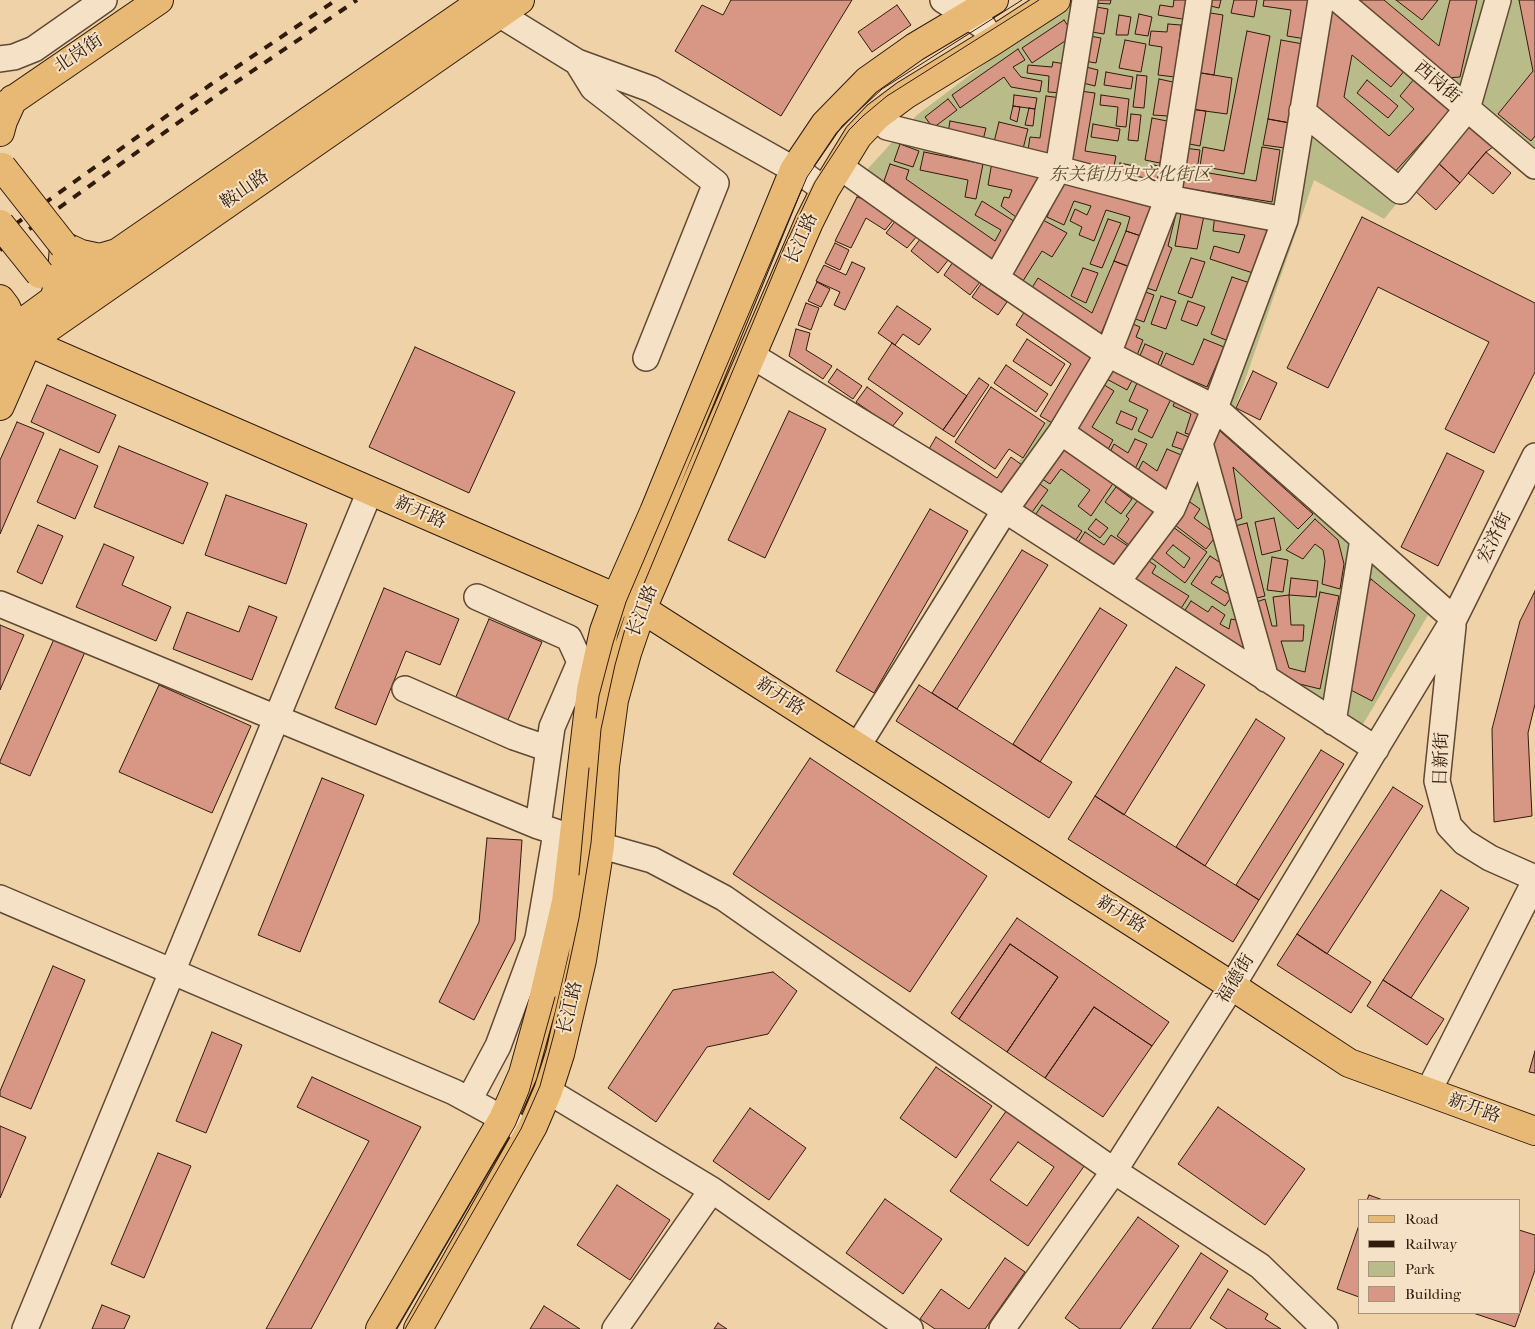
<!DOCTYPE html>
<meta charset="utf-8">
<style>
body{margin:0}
#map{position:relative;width:1535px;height:1329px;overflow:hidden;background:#efd2a8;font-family:"IM FELL French Canon",serif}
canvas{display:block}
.legend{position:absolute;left:1358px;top:1199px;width:162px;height:115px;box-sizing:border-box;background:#f5e2c6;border:1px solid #a7927c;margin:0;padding:6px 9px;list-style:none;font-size:15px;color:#311b0d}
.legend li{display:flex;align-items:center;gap:10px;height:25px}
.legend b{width:25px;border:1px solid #a7927c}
</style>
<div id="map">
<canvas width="1535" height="1329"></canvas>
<ul class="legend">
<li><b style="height:6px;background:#e8b974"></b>Road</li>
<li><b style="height:6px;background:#311b0d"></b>Railway</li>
<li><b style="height:14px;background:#b9bc88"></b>Park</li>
<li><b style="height:14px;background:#d89685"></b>Building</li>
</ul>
</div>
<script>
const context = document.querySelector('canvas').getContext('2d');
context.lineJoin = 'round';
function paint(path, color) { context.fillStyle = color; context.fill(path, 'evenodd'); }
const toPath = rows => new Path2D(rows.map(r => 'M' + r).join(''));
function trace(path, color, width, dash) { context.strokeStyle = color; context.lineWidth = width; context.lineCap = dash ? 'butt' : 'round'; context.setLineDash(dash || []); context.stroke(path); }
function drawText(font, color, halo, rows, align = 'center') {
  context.font = font + ' "IM FELL French Canon","Noto Serif SC",serif'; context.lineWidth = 4; context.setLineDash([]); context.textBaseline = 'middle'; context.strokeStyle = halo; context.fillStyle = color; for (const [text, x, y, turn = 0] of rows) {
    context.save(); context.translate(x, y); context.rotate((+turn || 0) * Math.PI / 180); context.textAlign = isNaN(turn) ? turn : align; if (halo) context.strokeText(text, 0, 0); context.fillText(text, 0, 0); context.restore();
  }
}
paint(toPath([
 [1069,0,1535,0,1535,180,1468,116,1384,219,1314,180,1234,412,1440,595,1350,746,987,508,1087,362,852,186,917,115]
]), '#b9bc88');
const building = toPath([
 [731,0,852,0,781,116,675,51,702,5,723,15,731,0],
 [1095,0,1111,0,1110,4,1095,3,1095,0],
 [1174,0,1192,0,1188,20,1158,15,1160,5,1173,7,1174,0],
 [1207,0,1221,0,1219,8,1206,5,1207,0],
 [1234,0,1257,0,1254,17,1231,13,1234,0],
 [1264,0,1312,0,1306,39,1287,36,1291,10,1263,6,1264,0],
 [1350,0,1384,0,1439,46,1450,0,1477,0,1460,77,1447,78,1350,0],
 [1396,0,1438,0,1422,20,1396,0],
 [1519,0,1535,0,1535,136,1531,141,1498,114,1533,71,1519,0],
 [897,5,911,25,872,52,858,32,897,5],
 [1096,7,1108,9,1104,34,1092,32,1096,7],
 [1335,10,1405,70,1391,87,1352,55,1344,97,1389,136,1414,109,1400,96,1414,79,1451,110,1392,175,1314,106,1329,11,1335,10],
 [1204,12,1223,15,1214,75,1195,72,1204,12],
 [1139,14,1152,17,1148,36,1135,34,1139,14],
 [1119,15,1131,17,1128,35,1116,35,1119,15],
 [1064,20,1074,35,1032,63,1022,48,1064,20],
 [1168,24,1181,25,1175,77,1158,75,1162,47,1149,45,1151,31,1167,32,1168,24],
 [1247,31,1270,36,1244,174,1200,166,1203,147,1224,151,1247,31],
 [1089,36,1101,38,1096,63,1084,61,1089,36],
 [1125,40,1146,44,1141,72,1119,68,1125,40],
 [1281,40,1303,44,1290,123,1268,119,1281,40],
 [1018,49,1025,60,1013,67,1021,77,1042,81,1040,92,1011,87,1004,77,960,108,952,95,1018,49],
 [1053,62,1066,64,1063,93,1048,92,1049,76,1027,73,1028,65,1052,67,1053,62],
 [1086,67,1098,70,1095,86,1083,83,1086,67],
 [1106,72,1133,77,1131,89,1104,85,1106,72],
 [1195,72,1232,78,1227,114,1190,109,1195,72],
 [1137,75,1147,76,1144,108,1133,107,1137,75],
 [1159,79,1173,82,1168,116,1153,115,1159,79],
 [1367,80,1398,106,1388,118,1357,93,1367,80],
 [1080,91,1095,93,1085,151,1116,156,1113,171,1075,165,1068,157,1080,91],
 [1014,95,1037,98,1035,109,1013,106,1014,95],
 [1101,95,1129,99,1126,127,1116,126,1118,107,1100,105,1101,95],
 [1046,96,1061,98,1053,154,1028,150,1030,137,1040,138,1046,96],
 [948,99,957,110,933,128,925,117,948,99],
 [1013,106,1020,107,1017,122,1010,119,1013,106],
 [1029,108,1035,109,1033,126,1025,125,1029,108],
 [1190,109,1206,111,1200,146,1184,143,1190,109],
 [1131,114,1141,115,1138,141,1128,140,1131,114],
 [1152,118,1167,121,1160,163,1145,160,1152,118],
 [1268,119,1290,123,1285,148,1263,145,1268,119],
 [950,121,986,128,983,140,948,133,950,121],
 [999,122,1028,129,1023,149,994,142,999,122],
 [1093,124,1120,129,1118,141,1091,137,1093,124],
 [1470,124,1493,147,1486,152,1460,183,1437,162,1470,124],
 [900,144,919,151,913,167,894,161,900,144],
 [1262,147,1280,150,1272,202,1178,187,1184,148,1200,150,1197,171,1256,181,1262,147],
 [924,152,983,164,976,199,965,197,968,180,920,170,924,152],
 [1486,152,1511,173,1493,194,1468,173,1486,152],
 [992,162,1041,177,1020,220,1001,206,1004,197,1009,198,1012,190,988,185,992,162],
 [1437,162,1460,183,1436,210,1413,189,1437,162],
 [1120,163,1149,169,1150,164,1163,167,1159,184,1118,176,1120,163],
 [890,164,909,170,906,179,995,241,1001,230,975,215,982,201,1020,225,993,262,884,181,890,164],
 [1063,180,1154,202,1141,236,1126,231,1130,217,1106,210,1094,241,1079,235,1082,227,1070,221,1075,209,1087,215,1091,206,1074,201,1064,225,1047,217,1063,180],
 [857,197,870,201,894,219,885,230,866,218,851,248,835,241,857,197],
 [1182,208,1205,211,1197,249,1175,246,1182,208],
 [1169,209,1177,210,1168,246,1172,248,1156,291,1141,286,1169,209],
 [1215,215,1264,224,1271,234,1256,274,1210,259,1214,246,1239,253,1245,235,1213,231,1215,215],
 [1362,217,1535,303,1535,372,1494,453,1445,429,1489,342,1378,287,1328,388,1287,368,1362,217],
 [1108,219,1121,223,1102,268,1090,264,1108,219],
 [896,220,917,236,907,248,886,233,896,220],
 [1043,220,1067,233,1052,257,1042,251,1021,284,1009,276,1043,220],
 [1126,231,1141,236,1130,267,1114,261,1126,231],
 [921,238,949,259,938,273,911,251,921,238],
 [835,243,849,250,840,270,825,263,835,243],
 [1191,258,1205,262,1192,298,1178,293,1191,258],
 [1114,261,1130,267,1100,336,1030,291,1038,278,1092,313,1114,261],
 [852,262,865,268,845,310,834,305,840,292,816,281,824,265,846,275,852,262],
 [953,262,980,282,970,295,944,275,953,262],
 [1083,268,1098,273,1086,303,1071,296,1083,268],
 [1232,277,1253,284,1231,342,1211,334,1232,277],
 [817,282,830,289,821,307,808,301,817,282],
 [981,284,1007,302,998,315,972,297,981,284],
 [1140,290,1154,295,1144,322,1130,317,1140,290],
 [1161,296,1176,301,1166,329,1151,324,1161,296],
 [1188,301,1205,307,1197,326,1181,320,1188,301],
 [806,303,819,308,811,330,798,325,806,303],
 [897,306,931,329,919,345,903,334,895,345,878,333,897,306],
 [1025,311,1094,360,1054,424,1040,416,1071,364,1016,325,1025,311],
 [1128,322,1140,327,1136,337,1143,340,1136,358,1117,349,1128,322],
 [796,329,810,333,806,350,832,366,823,379,789,356,796,329],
 [1027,339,1065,364,1051,386,1013,361,1027,339],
 [1204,339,1224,347,1207,387,1160,367,1166,353,1193,365,1204,339],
 [892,343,967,396,943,430,868,379,892,343],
 [1145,344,1163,352,1157,366,1139,358,1145,344],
 [415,347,515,392,469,493,369,447,415,347],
 [1111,364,1134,377,1127,390,1103,377,1111,364],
 [1006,365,1048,394,1036,412,994,383,1006,365],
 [837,369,862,386,853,399,828,382,837,369],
 [1253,371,1277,383,1260,420,1236,408,1253,371],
 [979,378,989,385,954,437,943,430,979,378],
 [1098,381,1114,391,1092,427,1113,440,1106,453,1069,430,1098,381],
 [1137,383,1171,399,1152,438,1138,431,1148,410,1129,401,1137,383],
 [47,385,116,415,99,453,31,422,47,385],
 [867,387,903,413,892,427,856,402,867,387],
 [991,387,1045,423,1023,458,1009,449,995,469,955,442,991,387],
 [1178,395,1207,415,1197,437,1185,433,1191,414,1173,406,1178,395],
 [789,411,826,429,765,558,728,540,789,411],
 [1121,411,1137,418,1132,430,1116,423,1121,411],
 [17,422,44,433,0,534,0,460,17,422],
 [1220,431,1313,514,1298,529,1233,467,1242,518,1227,524,1208,445,1220,431],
 [1177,432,1191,438,1187,451,1172,446,1177,432],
 [936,437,997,478,1011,457,1022,465,1000,497,929,449,936,437],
 [1135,439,1147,444,1134,471,1109,454,1114,444,1128,453,1135,439],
 [1059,444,1114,482,1091,516,1078,506,1090,490,1061,469,1050,484,1036,475,1059,444],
 [119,446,208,483,183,544,94,507,119,446],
 [60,449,98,466,75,519,37,502,60,449],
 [1167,449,1186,457,1165,496,1135,476,1143,461,1157,471,1167,449],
 [1447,453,1484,471,1438,566,1401,547,1447,453],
 [1033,479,1048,490,1030,515,1015,505,1033,479],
 [1116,487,1132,499,1121,514,1105,502,1116,487],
 [226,495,307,524,286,584,205,555,226,495],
 [1138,500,1158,514,1133,548,1117,536,1129,519,1126,516,1138,500],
 [1187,500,1200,509,1194,518,1217,535,1206,549,1171,522,1187,500],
 [1042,505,1082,531,1073,544,1034,517,1042,505],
 [930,509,968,531,874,693,836,671,930,509],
 [1274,518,1281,550,1262,555,1255,522,1274,518],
 [1096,519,1108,528,1100,538,1088,529,1096,519],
 [1315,519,1338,540,1344,564,1340,589,1322,584,1325,561,1323,550,1315,544,1303,559,1286,550,1315,519],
 [1247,523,1265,596,1249,600,1231,527,1247,523],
 [1169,524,1207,552,1185,583,1146,554,1169,524],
 [1173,545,1190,558,1184,568,1166,553,1173,545],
 [38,525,63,536,42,584,17,572,38,525],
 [1085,532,1104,545,1111,535,1131,548,1116,572,1076,546,1085,532],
 [104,544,134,557,122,585,171,607,156,641,76,607,104,544],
 [1022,550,1048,565,957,709,932,693,1022,550],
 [1210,556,1227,567,1220,578,1216,576,1211,583,1232,596,1225,606,1191,584,1210,556],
 [1143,557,1156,566,1152,573,1189,596,1178,613,1128,581,1143,557],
 [1272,557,1288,560,1283,592,1267,590,1272,557],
 [1291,578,1318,581,1316,597,1289,595,1291,578],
 [1371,579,1415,615,1372,701,1345,687,1360,599,1371,579],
 [384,588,459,619,440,665,406,651,376,725,335,708,384,588],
 [1535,591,1535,704,1528,733,1532,816,1494,822,1492,729,1520,621,1535,591],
 [1320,592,1339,596,1320,689,1275,678,1251,604,1265,599,1272,626,1277,626,1273,597,1289,595,1291,625,1304,625,1303,641,1281,641,1289,668,1305,672,1320,592],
 [1191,601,1208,612,1212,606,1225,615,1220,624,1229,629,1231,619,1242,621,1246,656,1182,615,1191,601],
 [249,606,277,617,252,680,173,649,187,612,239,632,249,606],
 [1100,608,1127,625,1040,762,1013,744,1100,608],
 [489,619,542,642,507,722,455,699,489,619],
 [0,625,24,635,0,690,0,625],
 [58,630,89,643,30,776,0,763,0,761,58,630],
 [1176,667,1205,685,1124,815,1095,796,1176,667],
 [159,685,251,726,212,813,119,772,159,685],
 [919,685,1072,782,1049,818,896,721,919,685],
 [1256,719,1285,738,1205,866,1176,847,1256,719],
 [1321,750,1344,764,1259,900,1236,885,1321,750],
 [810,758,987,876,910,992,733,874,810,758],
 [322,778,364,795,300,952,258,935,322,778],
 [1393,787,1423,806,1327,954,1297,934,1393,787],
 [1095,796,1259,900,1233,942,1068,839,1095,796],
 [487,838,522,840,515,940,474,1020,439,1002,479,922,487,838],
 [1441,890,1469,908,1411,998,1383,980,1441,890],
 [1017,918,1169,1022,1152,1046,1094,1007,1045,1078,1007,1052,1058,977,1010,944,959,1019,951,1013,1017,918],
 [1297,934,1371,982,1351,1013,1277,965,1297,934],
 [1010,944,1058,977,1007,1052,959,1019,1010,944],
 [53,966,85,980,31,1109,0,1096,0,1091,53,966],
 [773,972,797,991,768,1034,707,1047,656,1122,608,1088,673,990,773,972],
 [1383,980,1444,1019,1427,1045,1367,1006,1383,980],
 [1094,1007,1152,1046,1103,1117,1045,1078,1094,1007],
 [212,1032,242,1045,206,1133,176,1121,212,1032],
 [1535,1051,1535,1073,1529,1072,1535,1051],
 [936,1067,992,1106,956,1158,900,1118,936,1067],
 [312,1077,421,1127,311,1329,266,1329,369,1141,297,1107,312,1077],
 [1009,1107,1087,1162,1028,1246,950,1191,1009,1107],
 [1018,1142,1054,1167,1027,1206,990,1180,1018,1142],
 [1218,1107,1305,1169,1265,1225,1178,1164,1218,1107],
 [750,1108,806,1148,769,1200,713,1161,750,1108],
 [0,1126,26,1137,0,1198,0,1126],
 [158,1153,191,1166,144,1278,111,1264,158,1153],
 [617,1185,670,1220,630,1280,577,1245,617,1185],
 [1369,1195,1383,1200,1367,1200,1369,1195],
 [885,1199,942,1239,903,1294,846,1253,885,1199],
 [1138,1217,1179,1246,1120,1329,1080,1329,1065,1318,1138,1217],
 [1359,1225,1359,1297,1337,1289,1359,1225],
 [1519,1230,1535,1235,1535,1270,1515,1327,1473,1313,1519,1313,1519,1230],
 [1201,1253,1228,1271,1190,1329,1152,1329,1201,1253],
 [1005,1258,1025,1272,985,1329,935,1329,920,1319,941,1289,969,1309,1005,1258],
 [1228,1289,1268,1314,1265,1319,1281,1329,1227,1329,1210,1318,1228,1289],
 [102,1305,130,1316,124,1329,92,1329,102,1305],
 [544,1306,580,1329,530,1329,544,1306],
 [718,1323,727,1329,714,1329,718,1323]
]);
paint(building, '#d89685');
trace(building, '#311b0d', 1);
const minor = toPath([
 [943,0,983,26,993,41],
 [1339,0,1535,166],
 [499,14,577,62,593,88,716,183,646,358],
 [0,59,14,57,34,49,104,0],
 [577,62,651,89,807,177,825,190],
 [1302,111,1400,191,1467,109,1498,0],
 [877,116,887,127,1058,169,1168,198,1285,220],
 [839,166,996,278,1108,354,1215,408,1454,619],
 [996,278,1058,169,1085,0],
 [751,355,1005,510,1376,749],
 [1061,432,1172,509],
 [1200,443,1266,679],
 [1117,582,1172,509,1215,408,1285,220,1321,0],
 [477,597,569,638,580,662,552,727,538,826],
 [0,604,538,826,574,838,652,860,724,898,1114,1171,1260,1266,1325,1329],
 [1453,626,1437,781,1449,826,1464,842,1490,858,1535,878],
 [405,689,514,737,549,749],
 [1333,722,1363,539],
 [857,747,1005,510,1061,432,1108,354,1168,198,1199,0],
 [0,898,454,1092,529,1133],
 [548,1091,712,1190,910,1329],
 [1428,1092,1535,881],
 [469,1100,498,1046,538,938,556,833],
 [25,1329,370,491],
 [615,1329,712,1190],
 [1002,1329,1114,1171,1232,986,1454,619,1535,456]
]);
const major = toPath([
 [0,109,159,0],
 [0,132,3,121,13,99],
 [0,299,6,307,15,328,28,342,642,609,1232,986,1349,1063,1535,1131],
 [54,299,62,273,64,246,81,254,100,258,117,253,484,0],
 [0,358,15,328,117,253],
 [0,406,28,342,520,0],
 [380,1329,503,1119,523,1074,541,1009,566,902,591,690,604,631,616,598,654,512,794,170,825,124,867,81,915,47,994,0],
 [418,1329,533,1126,548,1091,560,1054,582,960,600,846,605,766,614,700,627,653,642,609,809,222,825,190,858,136,877,116,905,95,993,41,1056,0]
]);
trace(minor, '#604934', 28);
trace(major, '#311b0d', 30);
trace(minor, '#f5e2c6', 25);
trace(major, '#e8b974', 28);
trace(toPath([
 [596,718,599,696,613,643,626,602,807,177,842,126,882,89,1022,0],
 [579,875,589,768],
 [396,1329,515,1126,529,1092,555,997],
 [405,1329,521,1129,540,1086,554,1034,579,918,591,843,601,729,615,665,625,629,784,248,815,182,849,130,863,116,887,96,1039,0]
]), '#311b0d', 1);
trace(toPath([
 [0,235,210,85,336,0],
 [0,250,217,95,357,0]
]), '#311b0d', 4, [9, 9]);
const majorBridge = toPath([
 [2,167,64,246],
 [0,224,40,274]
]);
trace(majorBridge, '#311b0d', 30, []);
trace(majorBridge, '#e8b974', 28);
drawText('18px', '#311b0d', '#f5e2c6', [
 ["北岗街",79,54,-34],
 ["西岗街",1437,83,40],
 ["鞍山路",245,190,-35],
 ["长江路",802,239,-66],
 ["新开路",420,513,24],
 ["宏济街",1495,538,-64],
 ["长江路",643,611,-69],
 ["新开路",780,697,33],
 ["日新街",1442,759,-88],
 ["新开路",1121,915,32],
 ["福德街",1236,979,-58],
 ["长江路",571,1008,-77],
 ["新开路",1474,1109,20]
]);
drawText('italic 18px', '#5a4b32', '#f5e2c6', [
 ["东关街历史文化街区",1130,176]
]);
</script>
